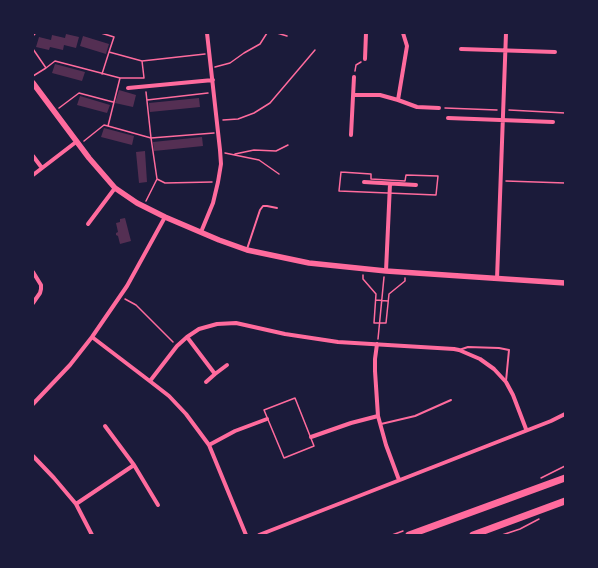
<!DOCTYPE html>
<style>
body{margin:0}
#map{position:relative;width:598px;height:568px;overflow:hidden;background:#1b1b3a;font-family:"IBM Plex Sans",sans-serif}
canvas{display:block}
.frame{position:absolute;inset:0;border:34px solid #1b1b3a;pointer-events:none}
</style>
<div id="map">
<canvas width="598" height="568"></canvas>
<div class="frame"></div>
</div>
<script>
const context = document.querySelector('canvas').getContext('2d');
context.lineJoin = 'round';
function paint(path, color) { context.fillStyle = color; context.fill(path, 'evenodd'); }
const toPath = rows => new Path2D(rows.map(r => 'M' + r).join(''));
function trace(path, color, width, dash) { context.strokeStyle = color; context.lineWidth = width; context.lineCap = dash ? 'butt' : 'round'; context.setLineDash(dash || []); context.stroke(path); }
paint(toPath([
 [66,34,79,37,76,48,64,45,63,50,50,47,49,50,36,47,39,37,51,40,52,35,65,38],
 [83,36,109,44,106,54,80,46],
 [55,64,85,72,82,81,52,73],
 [119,90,136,95,133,107,115,103],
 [80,96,110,105,107,113,77,105],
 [199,98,200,107,150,112,149,103],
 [104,128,134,136,132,145,101,137],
 [202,137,203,146,154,151,153,142],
 [145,151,147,182,139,183,136,152],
 [125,218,131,241,120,244,118,236,116,235,116,233,118,232,116,223,120,222,120,219]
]), '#542f53');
trace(toPath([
 [101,33,114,37,109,52],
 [277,33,287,36],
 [33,49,46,68,33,76],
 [215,67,230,63,244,53,260,44,267,33],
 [46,68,55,61,120,78,108,126,104,125,84,141],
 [355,71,356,65,361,62],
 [102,74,109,52,142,61],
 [120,78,144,78,142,61,205,54],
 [147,100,208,93],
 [59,108,79,93,113,102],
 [445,108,497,110],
 [509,110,565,113],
 [223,120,238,119,254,113,270,103,315,50],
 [108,126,151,138,214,133],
 [225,153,259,160,279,174],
 [235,154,254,150,276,151,288,145],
 [341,172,371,174,371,179,405,181,406,175,438,176,436,195,339,191,341,172],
 [157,179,165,183,212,182],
 [506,181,565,183],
 [146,201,157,179,151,138,146,92],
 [363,275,363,279,376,294,374,323,386,323,389,294,405,281,405,278],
 [125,299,136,305,173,342],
 [376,300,388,301],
 [378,339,384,277],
 [295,398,314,446,284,458,264,410,295,398],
 [541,478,565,466],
 [392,535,403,531],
 [502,535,520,529,539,519]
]), '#ff6b9d', 1.5);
trace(toPath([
 [247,249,260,210,263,206,267,206,277,208],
 [459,350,468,347,499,348,509,350,506,381],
 [381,424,415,416,451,400]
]), '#ff6b9d', 2);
trace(toPath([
 [33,34,34,33],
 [461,49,555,52],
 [365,59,366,33],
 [128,88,213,80],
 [354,95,380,95,398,100,417,107,439,108],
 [398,100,407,46,403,33],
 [448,118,553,122],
 [351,135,354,77],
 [33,156,42,168],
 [33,175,76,142],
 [364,182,416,185],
 [88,224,115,188],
 [201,232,213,203,218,182,221,164,220,150,207,33],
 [386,271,390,184],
 [33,272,41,285,41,289,40,293,33,303],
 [497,279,506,33],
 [92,337,151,382,169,396,186,414,209,445,246,535],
 [187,337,215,374,227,365],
 [377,344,375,359,375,371,378,416,386,445,399,480],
 [150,381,177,346,187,337,199,329,217,324,236,323,285,334,338,342,454,349,459,350,480,359,494,369,506,382,513,395,526,429],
 [206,382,215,374],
 [33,404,70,365,92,337,127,286,165,217],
 [311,437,351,423,378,416],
 [209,445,235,431,267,419],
 [33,456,54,478,76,504,92,535],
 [134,465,158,505],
 [76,504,134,465,105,426],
 [259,535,551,421,565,414]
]), '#ff6b9d', 4);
trace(toPath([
 [33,83,89,158,115,188,137,203,165,217,219,240,247,250,309,263,386,271,565,283]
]), '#ff6b9d', 5.5);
trace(toPath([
 [409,535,565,478],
 [473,535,565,501]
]), '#ff6b9d', 7);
</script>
